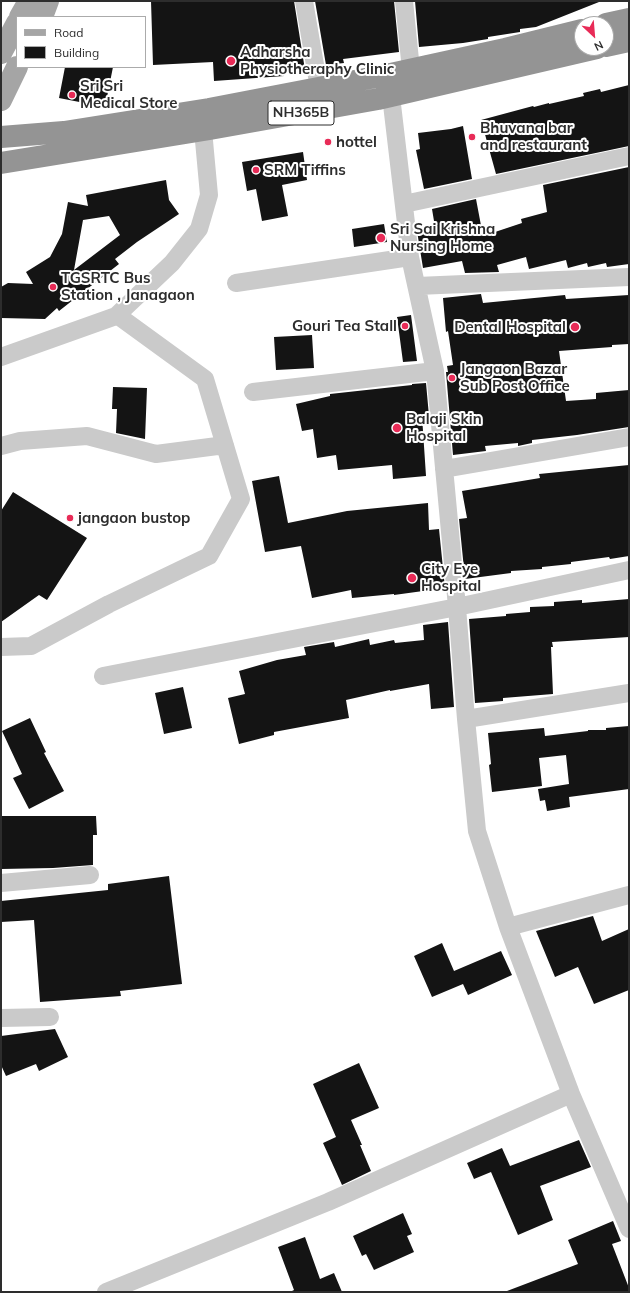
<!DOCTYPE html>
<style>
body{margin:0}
#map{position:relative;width:630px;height:1293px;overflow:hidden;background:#fff;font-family:Mulish,sans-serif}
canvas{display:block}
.frame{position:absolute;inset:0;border:2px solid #2d2d2d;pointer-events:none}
.legend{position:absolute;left:16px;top:16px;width:130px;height:52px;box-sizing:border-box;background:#fff;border:1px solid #ababab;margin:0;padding:5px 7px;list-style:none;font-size:12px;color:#2d2d2d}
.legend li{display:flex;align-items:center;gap:8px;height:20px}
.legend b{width:20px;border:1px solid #ababab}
.north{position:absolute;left:574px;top:16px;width:40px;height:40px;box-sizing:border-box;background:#fff;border:1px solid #ababab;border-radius:50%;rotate:154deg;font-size:11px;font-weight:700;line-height:16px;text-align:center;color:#2d2d2d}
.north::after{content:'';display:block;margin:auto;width:14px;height:18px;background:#e82b57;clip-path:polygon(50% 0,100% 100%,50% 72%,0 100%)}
</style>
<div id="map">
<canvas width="630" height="1293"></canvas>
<div class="frame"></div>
<ul class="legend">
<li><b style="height:5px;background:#a5a5a5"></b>Road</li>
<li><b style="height:11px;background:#141414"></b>Building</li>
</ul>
<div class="north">N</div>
</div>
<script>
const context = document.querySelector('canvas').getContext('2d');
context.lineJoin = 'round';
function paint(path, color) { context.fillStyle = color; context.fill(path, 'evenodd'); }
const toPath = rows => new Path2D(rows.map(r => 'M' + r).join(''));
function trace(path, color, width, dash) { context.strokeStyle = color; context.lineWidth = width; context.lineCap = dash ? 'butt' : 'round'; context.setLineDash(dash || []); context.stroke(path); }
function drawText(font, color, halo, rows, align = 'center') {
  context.font = font + ' Mulish,sans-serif'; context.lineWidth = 4; context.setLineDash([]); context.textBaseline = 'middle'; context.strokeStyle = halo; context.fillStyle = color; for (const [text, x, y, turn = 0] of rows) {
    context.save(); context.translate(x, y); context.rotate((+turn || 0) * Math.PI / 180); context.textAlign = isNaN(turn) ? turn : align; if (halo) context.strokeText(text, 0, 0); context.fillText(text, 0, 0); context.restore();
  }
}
paint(toPath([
 [151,1,294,1,305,70,284,73,284,76,214,81,213,62,153,65],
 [315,1,394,1,399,52,343,59,344,63,326,65],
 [415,1,599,1,599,2,536,27,520,29,520,32,488,37,488,39,463,43,419,47],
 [65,67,113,67,105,107,59,98],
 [629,85,629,146,496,174,481,120,533,106,534,107,549,103,549,104,584,96,583,93,600,89,601,92],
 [463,126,472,179,424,189,416,150,420,149,418,133,451,129],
 [303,152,307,180,282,185,288,216,262,221,256,189,247,191,242,162],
 [629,167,629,264,607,267,606,263,588,267,587,263,568,268,566,260,529,269,526,257,497,265,499,272,465,273,462,261,423,268,417,231,435,227,432,209,476,199,483,236,522,223,521,219,547,212,543,185],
 [166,180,169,200,179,214,137,242,115,259,119,264,59,311,57,308,45,319,1,318,1,287,8,283,33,284,26,272,50,257,62,234,68,202,88,206,86,195],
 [109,216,120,235,74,270,83,220],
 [384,224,387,242,354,247,352,229],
 [481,294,483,303,565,295,566,299,629,295,629,344,612,345,612,347,559,351,566,401,596,399,596,393,629,390,629,427,577,435,532,440,532,443,518,446,518,443,485,446,486,451,453,455,446,372,448,372,447,366,453,365,448,331,446,332,443,298],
 [411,315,417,361,403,362,397,317],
 [312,335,314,368,276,370,274,337],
 [426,383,429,416,422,416,426,476,393,479,392,465,338,470,336,455,317,458,313,429,302,431,296,404,330,396,330,394,412,385,412,384],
 [113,387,147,388,145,439,116,433,117,409,112,409],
 [629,465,629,556,610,559,609,557,571,562,571,564,542,567,542,569,511,571,511,573,465,579,459,519,467,518,462,491,540,478,539,474],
 [279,476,288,523,347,511,428,503,429,530,439,529,445,588,394,595,394,594,352,598,351,590,312,598,301,546,265,552,252,481],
 [13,492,87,538,47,600,39,595,1,622,1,511],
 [629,599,629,637,552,642,553,647,551,647,553,694,503,698,503,701,475,703,469,619,506,616,506,614,530,612,530,607,554,606,554,602,582,600,582,603],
 [448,622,454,707,431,709,429,684,390,691,390,690,346,700,349,718,274,732,274,735,239,744,228,698,245,694,239,671,277,660,306,655,304,647,334,642,335,647,369,639,370,645,394,640,395,643,424,640,423,625],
 [183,687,192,728,164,734,155,693],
 [30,718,46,752,44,753,64,791,29,809,13,778,22,774,2,731],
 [629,726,629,789,569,797,570,807,547,811,545,800,540,801,538,789,569,784,566,755,539,758,542,786,492,792,489,765,491,764,488,733,544,728,545,736,588,731,588,730,606,730,606,728],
 [1,816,96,816,97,835,93,835,93,865,53,868,1,869],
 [169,876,182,984,120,991,121,996,40,1002,34,920,1,922,1,901,108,890,108,884],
 [593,916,602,941,629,929,629,990,594,1004,578,967,555,977,536,931],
 [442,943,454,971,501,951,512,975,468,995,463,984,432,997,414,956],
 [55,1029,68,1057,39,1071,36,1064,6,1076,1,1065,1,1036],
 [359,1063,379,1108,351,1120,362,1145,360,1145,371,1171,342,1185,323,1143,336,1137,313,1084],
 [579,1140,591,1167,540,1186,553,1220,518,1235,491,1172,474,1179,467,1163,502,1148,510,1166],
 [403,1213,412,1234,407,1236,414,1252,374,1270,366,1254,362,1256,353,1236],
 [613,1221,621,1241,612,1244,629,1288,629,1292,507,1292,507,1291,578,1264,568,1240],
 [305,1237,320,1279,334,1273,342,1292,290,1292,294,1290,278,1247]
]), '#141414');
trace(toPath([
 [304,1,319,88],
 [404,1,411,70],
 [404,204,629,156],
 [236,283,410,257],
 [417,286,629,277],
 [1,357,116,316,172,263,199,229,209,195,203,130],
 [435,371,457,607,629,570],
 [253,392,435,371,410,257,391,96],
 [1,446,20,441,87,436,156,454,225,445],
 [444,469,629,437],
 [1,647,31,646,109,604,209,556,241,499,205,379,117,315],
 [103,676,457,607,466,719,629,693],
 [466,719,477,831,508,927,629,895],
 [1,883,90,875],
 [508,927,571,1094,629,1229],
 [1,1018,50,1017],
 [106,1292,328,1202,571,1094]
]), '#cacaca', 18);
trace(toPath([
 [20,17,29,1],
 [42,17,48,1],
 [1,53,17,23],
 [1,100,17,67]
]), '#a5a5a5', 22);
trace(toPath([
 [606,24,629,19],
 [606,46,629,41],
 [1,137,64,132,209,109,386,75,505,49,582,30],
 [1,163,210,129,378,99,597,48]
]), '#949494', 22);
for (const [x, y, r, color] of [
 [231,61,5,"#e82b57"],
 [72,95,4,"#e82b57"],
 [472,137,4,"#e82b57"],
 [328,142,4,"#e82b57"],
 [256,170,4,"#e82b57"],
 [381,238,5,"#e82b57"],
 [53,287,4,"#e82b57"],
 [405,326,4,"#e82b57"],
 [575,327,5,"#e82b57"],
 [452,378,4,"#e82b57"],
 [397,428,5,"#e82b57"],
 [70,518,4,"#e82b57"],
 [412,578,5,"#e82b57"]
]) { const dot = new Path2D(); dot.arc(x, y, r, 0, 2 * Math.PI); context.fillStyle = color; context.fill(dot); trace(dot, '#fff', 1.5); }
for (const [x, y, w] of [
 [301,113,66]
]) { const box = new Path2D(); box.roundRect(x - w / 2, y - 12, w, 24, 3); context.fillStyle = '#fff'; context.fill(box); trace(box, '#2d2d2d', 1); }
drawText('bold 14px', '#2d2d2d', null, [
 ["NH365B",301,113]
]);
drawText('bold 15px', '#2d2d2d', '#fff', [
 ["Adharsha",240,52],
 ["Physiotheraphy Clinic",240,69],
 ["Sri Sri",80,86],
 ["Medical Store",80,103],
 ["Bhuvana bar",480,128],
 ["and restaurant",480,145],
 ["hottel",336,142],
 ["SRM Tiffins",264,170],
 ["Sri Sai Krishna",390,229],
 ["Nursing Home",390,246],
 ["TGSRTC Bus",61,278],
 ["Station , Janagaon",61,295],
 ["Gouri Tea Stall",397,326,"right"],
 ["Dental Hospital",566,327,"right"],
 ["Jangaon Bazar",460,369],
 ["Sub Post Office",460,386],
 ["Balaji Skin",406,419],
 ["Hospital",406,436],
 ["jangaon bustop",78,518],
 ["City Eye",421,569],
 ["Hospital",421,586]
], 'left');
</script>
